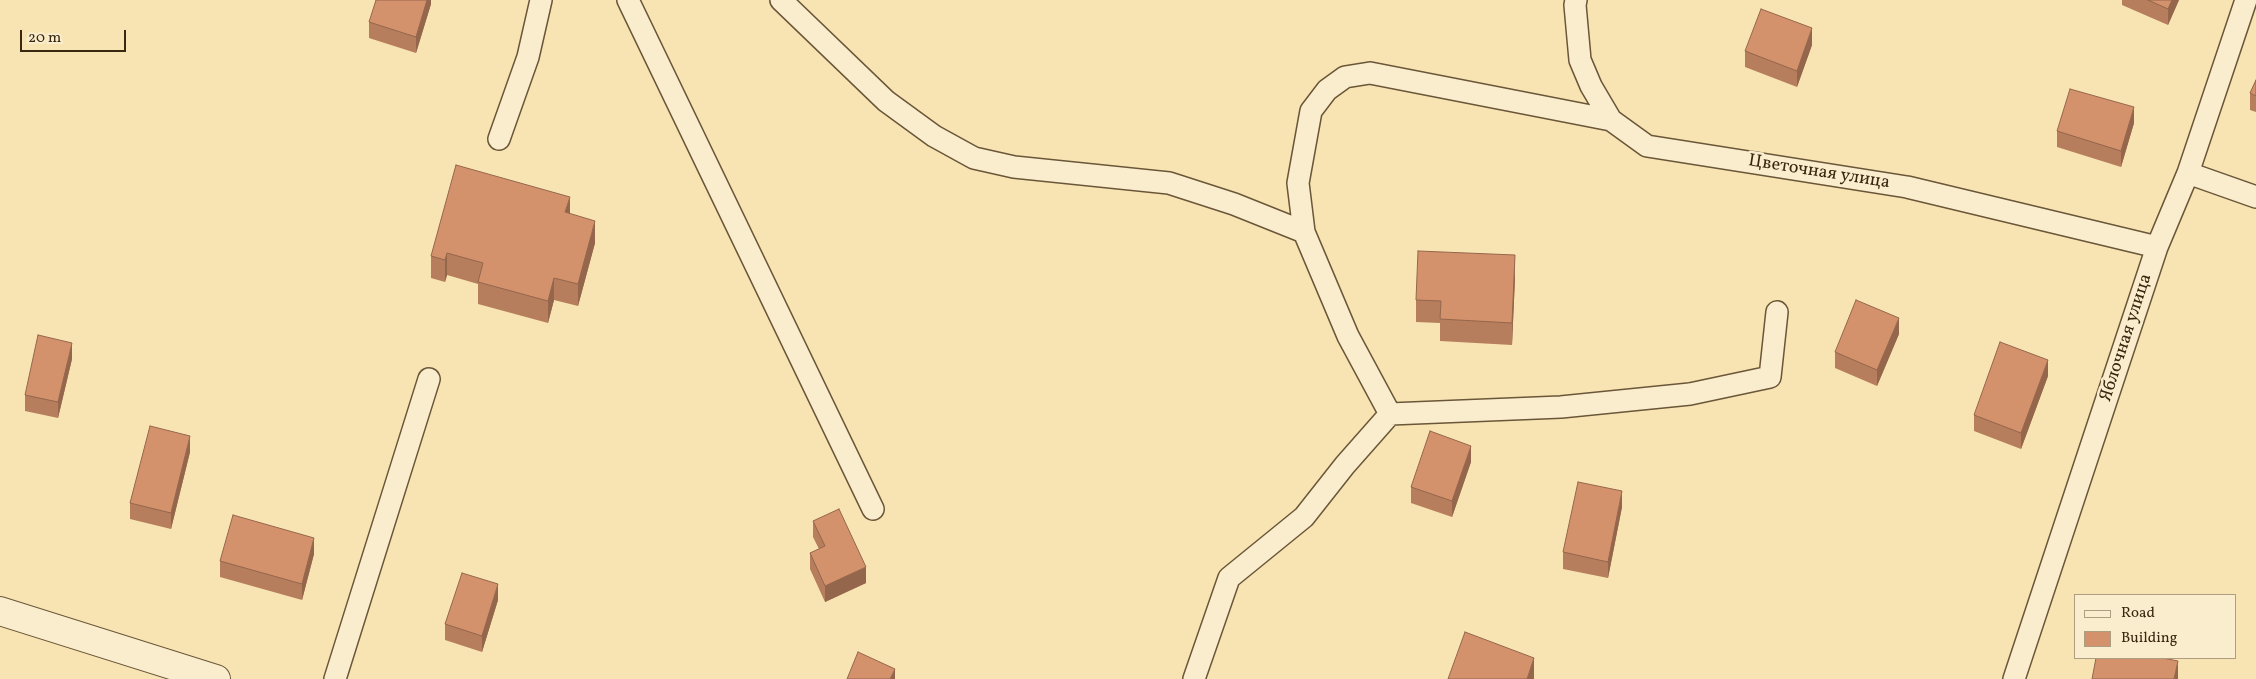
<!DOCTYPE html>
<meta charset="utf-8">
<style>
body{margin:0}
#map{position:relative;width:2256px;height:679px;overflow:hidden;background:#f8e4b2;font-family:Vollkorn,serif}
canvas{display:block}
.legend{position:absolute;left:2074px;top:594px;width:162px;height:65px;box-sizing:border-box;background:#faedcd;border:1px solid #ad9e81;margin:0;padding:6px 9px;list-style:none;font-size:15px;color:#3a2710}
.legend li{display:flex;align-items:center;gap:10px;height:25px}
.legend b{width:25px;border:1px solid #ad9e81}
.scale{position:absolute;left:20px;top:30px;width:106px;height:22px;box-sizing:border-box;border:2px solid #3a2710;border-top:0;padding-left:6px;font-size:15px;line-height:18px;white-space:nowrap;color:#3a2710;-webkit-text-stroke:4px #faedcd;paint-order:stroke}
</style>
<div id="map">
<canvas width="2256" height="679"></canvas>
<ul class="legend">
<li><b style="height:6px;background:#faedcd"></b>Road</li>
<li><b style="height:14px;background:#d4926c"></b>Building</li>
</ul>
<div class="scale">20 m</div>
</div>
<script>
const context = document.querySelector('canvas').getContext('2d');
context.lineJoin = 'round';
const toPath = rows => new Path2D(rows.map(r => 'M' + r).join(''));
function trace(path, color, width, dash) { context.strokeStyle = color; context.lineWidth = width; context.lineCap = dash ? 'butt' : 'round'; context.setLineDash(dash || []); context.stroke(path); }
function paint(path, color) { context.fillStyle = color; context.fill(path, 'evenodd'); }
function drawText(font, color, halo, rows, align = 'center') {
  context.font = font + ' Vollkorn,serif'; context.lineWidth = 5; context.setLineDash([]); context.textBaseline = 'middle'; context.strokeStyle = halo; context.fillStyle = color; for (const [text, x, y, turn = 0] of rows) {
    context.save(); context.translate(x, y); context.rotate((+turn || 0) * Math.PI / 180); context.textAlign = isNaN(turn) ? turn : align; if (halo) context.strokeText(text, 0, 0); context.fillText(text, 0, 0); context.restore();
  }
}
const service = toPath([
 [628,0,873,509],
 [781,0,886,101,934,136,974,158,1014,167,1169,183,1234,204,1304,232],
 [1576,0,1575,5,1580,60,1591,86,1611,120,1647,146,1907,187,2157,247],
 [499,139,528,57,541,0],
 [2188,173,2256,197],
 [1390,414,1561,407,1690,394,1770,377,1777,312],
 [335,679,429,379],
 [1194,679,1229,578,1304,517,1345,465,1390,414,1348,336,1304,232,1298,183,1311,111,1327,90,1345,77,1370,73,1611,120],
 [2014,679,2157,247,2188,173,2246,0]
]);
const minor = toPath([
 [0,611,216,679]
]);
trace(service, '#6a5638', 24);
trace(minor, '#6a5638', 30);
trace(service, '#faedcd', 21);
trace(minor, '#faedcd', 28);
paint(toPath([
 [431,0,431,4,416,53,369,38,369,22],
 [2122,0,2179,0,2168,25,2122,5],
 [1812,45,1797,87,1745,67,1745,51],
 [2256,80,2256,112,2250,110,2250,93],
 [2134,123,2121,167,2057,147,2057,131],
 [570,214,595,243,578,306,554,300,548,323,478,304,478,284,447,275,445,282,431,278,431,256],
 [1515,278,1512,345,1440,341,1440,323,1416,322,1416,300],
 [1899,334,1877,386,1835,368,1835,352],
 [72,359,58,418,25,411,25,395],
 [2048,376,2021,449,1974,431,1974,415],
 [190,452,171,529,130,519,130,503],
 [1471,462,1452,517,1411,503,1411,487],
 [1622,507,1608,578,1563,569,1563,552],
 [813,521,866,583,825,602,810,569,810,553,819,549,813,537],
 [314,554,302,600,220,577,220,561],
 [498,600,482,652,445,640,445,624]
]), '#b67e5d');
paint(toPath([
 [427,0,431,0,431,4,416,53,416,37],
 [2172,0,2179,0,2168,25,2168,9],
 [1812,28,1812,45,1797,87,1797,71],
 [2134,107,2134,123,2121,167,2121,151],
 [570,197,570,219,565,212],
 [595,221,595,243,578,306,578,284],
 [447,253,447,275,445,282,445,260],
 [1515,255,1515,278,1512,345,1512,323],
 [554,278,554,300,548,323,548,301],
 [1899,318,1899,334,1877,386,1877,370],
 [72,343,72,359,58,418,58,402],
 [2048,360,2048,376,2021,449,2021,433],
 [190,436,190,452,171,529,171,513],
 [1471,446,1471,462,1452,517,1452,501],
 [1622,491,1622,507,1608,578,1608,562],
 [314,538,314,554,302,600,302,584],
 [866,567,866,583,825,602,825,586],
 [498,584,498,600,482,652,482,636],
 [1534,658,1534,679,1527,679],
 [2178,661,2178,679,2174,679],
 [895,669,895,679,890,679]
]), '#94664c');
const building = toPath([
 [376,0,427,0,416,37,369,22,376,0],
 [2148,0,2172,0,2168,9,2148,0],
 [1761,9,1812,28,1797,71,1745,51,1761,9],
 [2256,80,2256,96,2250,93,2256,80],
 [2070,89,2134,107,2121,151,2057,131,2070,89],
 [456,165,570,197,565,212,595,221,578,284,554,278,548,301,478,282,483,263,447,253,445,260,431,256,456,165],
 [1418,251,1515,255,1512,323,1440,319,1441,301,1416,300,1418,251],
 [1856,300,1899,318,1877,370,1835,352,1856,300],
 [38,335,72,343,58,402,25,395,38,335],
 [2000,342,2048,360,2021,433,1974,415,2000,342],
 [150,426,190,436,171,513,130,503,150,426],
 [1430,431,1471,446,1452,501,1411,487,1430,431],
 [1578,482,1622,491,1608,562,1563,552,1578,482],
 [839,509,866,567,825,586,810,553,825,546,813,521,839,509],
 [233,515,314,538,302,584,220,561,233,515],
 [462,573,498,584,482,636,445,624,462,573],
 [1465,632,1534,658,1527,679,1448,679,1465,632],
 [858,652,895,669,890,679,847,679,858,652],
 [2096,658,2163,658,2178,661,2174,679,2092,679,2096,658]
]);
paint(building, '#d4926c');
trace(building, '#94664c', 1);
drawText('18px', '#3a2710', '#faedcd', [
 ["Цветочная улица",1819,173,9],
 ["Яблочная улица",2127,338,-72]
]);
</script>
